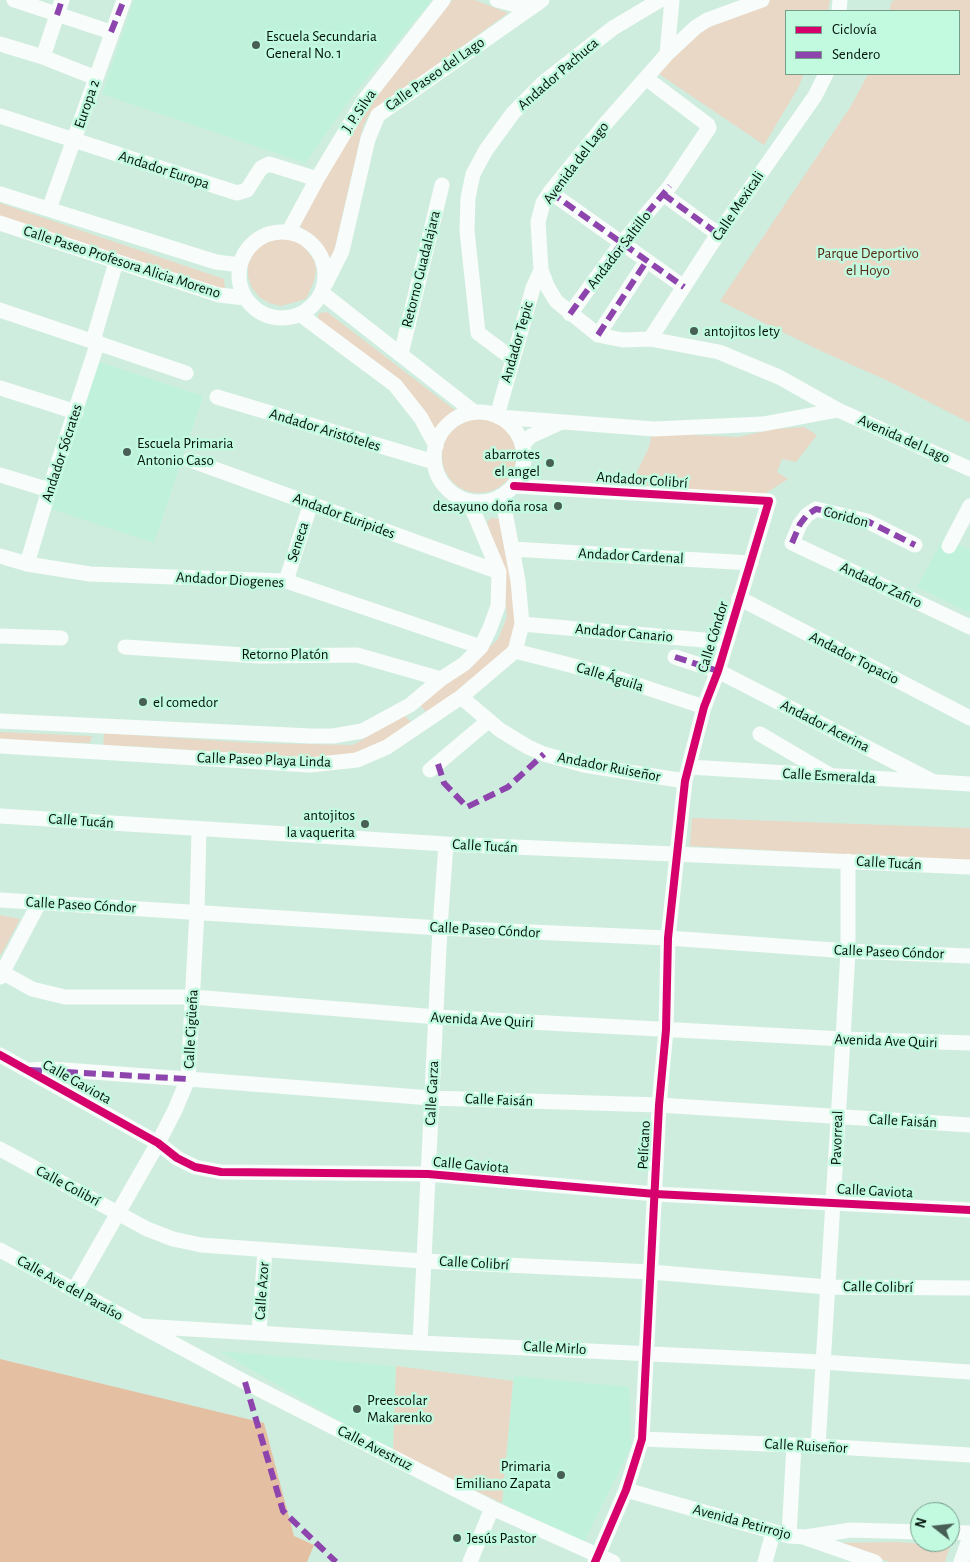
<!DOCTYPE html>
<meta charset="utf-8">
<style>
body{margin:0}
#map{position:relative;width:970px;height:1562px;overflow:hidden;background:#cfeddf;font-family:"Alegreya Sans",sans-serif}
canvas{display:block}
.legend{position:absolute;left:785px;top:10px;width:175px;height:65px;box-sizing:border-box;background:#c2fae0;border:1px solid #749d8a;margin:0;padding:6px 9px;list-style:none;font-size:15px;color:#00120a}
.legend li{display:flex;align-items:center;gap:10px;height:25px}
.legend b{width:25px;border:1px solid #749d8a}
.north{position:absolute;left:910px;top:1502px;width:50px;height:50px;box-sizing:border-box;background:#c2fae0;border:1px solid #749d8a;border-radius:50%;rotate:286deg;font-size:14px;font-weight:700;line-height:20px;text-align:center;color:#00120a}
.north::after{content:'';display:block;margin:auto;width:18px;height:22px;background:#485f55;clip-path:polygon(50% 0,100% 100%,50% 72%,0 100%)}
</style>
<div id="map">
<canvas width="970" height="1562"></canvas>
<ul class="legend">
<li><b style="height:6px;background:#d6006c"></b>Ciclovía</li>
<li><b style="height:6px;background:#8e44ad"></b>Sendero</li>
</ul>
<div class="north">N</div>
</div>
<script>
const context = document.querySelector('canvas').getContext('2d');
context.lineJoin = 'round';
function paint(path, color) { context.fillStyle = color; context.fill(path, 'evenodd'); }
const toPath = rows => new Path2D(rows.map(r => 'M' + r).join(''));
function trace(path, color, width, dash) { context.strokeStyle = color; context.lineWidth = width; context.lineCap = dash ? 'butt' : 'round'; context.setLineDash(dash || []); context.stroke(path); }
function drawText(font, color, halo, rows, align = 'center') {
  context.font = font + ' "Alegreya Sans",sans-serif'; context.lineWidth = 5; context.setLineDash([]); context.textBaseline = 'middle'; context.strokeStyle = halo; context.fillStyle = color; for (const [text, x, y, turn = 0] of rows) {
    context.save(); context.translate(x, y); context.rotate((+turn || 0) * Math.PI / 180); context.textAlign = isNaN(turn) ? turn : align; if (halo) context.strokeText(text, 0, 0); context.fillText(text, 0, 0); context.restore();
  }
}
paint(toPath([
 [134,0,432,0,356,91,305,163,102,94],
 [99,362,203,396,154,543,51,509],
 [944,537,970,550,970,613,917,587],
 [219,1351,396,1366,393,1452],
 [514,1376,629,1387,631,1447,583,1544,502,1503]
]), '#c0f1db');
paint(toPath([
 [453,0,475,0,508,13,370,113,363,126,332,260,312,235,298,225,350,125,449,3],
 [767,0,830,0,828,11,786,11,786,74,804,74,798,88,764,145,656,72,703,23],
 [895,0,970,0,970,423,888,381,821,351,720,301,851,106,868,74,959,74,959,11,889,11,892,1],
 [0,203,224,279,225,290,0,218],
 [281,237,301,243,314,260,316,270,314,281,306,299,281,306,269,303,259,297,252,288,248,277,248,266,252,255,259,246,269,240],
 [327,312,460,414,452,418,436,437,417,401,317,321,319,313],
 '442 456a37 37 0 1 1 74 0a37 37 0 1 1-74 0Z',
 [804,427,817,435,796,462,782,459,777,472,788,479,763,495,629,488,649,447,652,433,738,437,775,429],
 [491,518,501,519,517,584,516,643,431,717,419,704,470,665,498,639,507,617,502,572,487,522],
 [404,715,415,726,367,753,334,759,129,746,103,750,104,733,253,743,353,745],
 [0,732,92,736,90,743,0,741],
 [692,818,970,828,970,861,690,846],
 [0,915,20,919,1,955,0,954],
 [396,1366,513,1381,502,1503,393,1452],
 [897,1542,950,1546,945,1562,890,1562,831,1543]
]), '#e8d8c5');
paint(toPath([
 [0,1359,264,1423,294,1536,314,1545,307,1562,0,1562]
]), '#e4bfa2');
trace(toPath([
 [14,0,111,32],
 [497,0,528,8],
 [762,0,707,20,696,27,667,54,606,123,550,192,543,203,538,222,541,270,547,286,556,301,598,335,623,340,650,339,719,352,779,377,838,410,970,469],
 [839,11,840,0],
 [0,44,43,57,96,78],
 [667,54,672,0],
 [43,57,62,0],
 [0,116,237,193,247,190,261,168,269,164,317,179],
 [550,192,684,287],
 [0,194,216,262,240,265],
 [663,194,718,234],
 [49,209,124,0],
 [0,223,219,295,245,298],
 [289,231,317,179,363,102,443,0],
 '239 275a43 43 0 1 1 86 0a43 43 0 1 1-86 0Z',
 [325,285,342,251,368,139,378,115,542,0],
 [322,293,474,412],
 [0,310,186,373],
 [570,314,621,244,670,186,709,128,708,125,647,79],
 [301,315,395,385,421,418,436,446],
 [598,335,646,262],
 [650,339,718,234,815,96,826,74],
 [93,341,116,262],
 [401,354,442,185],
 [513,359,478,333,467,231,468,198,473,174,486,150,513,113,543,83,613,28,660,0],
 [0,388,76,412],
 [217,397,434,462],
 '434 457a45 45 0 1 1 90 0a45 45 0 1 1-90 0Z',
 [497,416,533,288,541,270],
 [499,417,654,429,763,424,838,410],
 [522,445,531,436,562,422],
 [190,460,499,572],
 [0,475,49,490],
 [514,486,769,501,718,671,704,707,685,781,668,938,666,1030,659,1105,642,1439,626,1490,595,1562],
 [915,545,867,521,816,509,807,515,800,524,792,543,970,627],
 [949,546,970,506],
 [512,549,751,563],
 [0,556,27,564,90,574,286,581,481,647],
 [27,564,49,490,98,342],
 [286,581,311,503],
 [739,598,970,718],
 [522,624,726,642],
 [0,636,61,638],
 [125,647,259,656,357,655,441,679],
 [515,651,605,674,704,707],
 [675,657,718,671,932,781],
 [461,697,500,730,528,747,544,754,584,765,685,781],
 [0,721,311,736,333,736,362,731,410,705,441,679,464,664,481,647,490,628,498,606,499,572,469,501],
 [760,734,828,774],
 [0,746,310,765,357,760,387,747,461,697,515,651,522,624,518,581,502,496],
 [689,767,970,784],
 [430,770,488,721],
 [0,816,446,844,970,867],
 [0,900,440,928,668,938,848,951,970,956],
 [0,971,32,989,65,997,193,997,437,1017,843,1039,970,1043],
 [0,977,39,903],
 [0,1055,158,1143,177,1158,195,1167,221,1172,428,1174,655,1194,970,1210],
 [28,1070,51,1069,188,1079,431,1098,659,1105,970,1125],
 [0,1149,147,1229,173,1239,201,1245,423,1261,651,1272,827,1287,970,1288],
 [0,1250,245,1382,492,1508,613,1562],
 [74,1290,158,1143,175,1110,188,1079,197,911,199,830],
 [140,1326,420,1343,822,1362,970,1372],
 [259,1333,265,1250],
 [420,1343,440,928,446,844],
 [642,1439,818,1446,970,1455],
 [818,1446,843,1039,848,951,848,861],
 [626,1490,789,1536,805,1537,851,1530,920,1532],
 [950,1532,970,1533],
 [789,1536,794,1445],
 [806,1538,875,1562],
 [470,1562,492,1508],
 [765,1562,773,1533],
 [961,1562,970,1537]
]), '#f8fcfa', 15);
trace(toPath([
 [57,15,62,0],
 [111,32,124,0],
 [550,192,684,287],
 [663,194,718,234],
 [570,314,621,244,670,186],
 [598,335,646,262],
 [792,543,800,524,807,515,816,509,867,521,915,545],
 [675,657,718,671],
 [438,764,444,783,467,807,508,787,544,754],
 [30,1070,188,1079],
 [245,1382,283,1511,336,1562]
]), '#8e44ad', 6, [12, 6]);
trace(toPath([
 [514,486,769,501,718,671,704,707,685,781,668,938,666,1030,659,1105,642,1439,626,1490,595,1562],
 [0,1055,158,1143,177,1158,195,1167,221,1172,428,1174,655,1194,970,1210]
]), '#d6006c', 8);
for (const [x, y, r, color] of [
 [256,45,5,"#485f55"],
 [694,331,5,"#485f55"],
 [127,452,5,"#485f55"],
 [550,463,5,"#485f55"],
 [558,506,5,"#485f55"],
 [143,702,5,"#485f55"],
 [365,824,5,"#485f55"],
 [357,1409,5,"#485f55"],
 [561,1475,5,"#485f55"],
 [457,1538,5,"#485f55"]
]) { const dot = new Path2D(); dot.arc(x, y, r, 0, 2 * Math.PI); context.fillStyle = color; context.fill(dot); trace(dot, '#c2fae0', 2); }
drawText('15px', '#00120a', '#c2fae0', [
 ["Escuela Secundaria",266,36],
 ["General No. 1",266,53],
 ["antojitos lety",704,331],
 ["Escuela Primaria",137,443],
 ["Antonio Caso",137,460],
 ["abarrotes",540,454,"right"],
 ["el angel",540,471,"right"],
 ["desayuno doña rosa",548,506,"right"],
 ["el comedor",153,702],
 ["antojitos",355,815,"right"],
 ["la vaquerita",355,832,"right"],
 ["Preescolar",367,1400],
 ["Makarenko",367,1417],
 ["Primaria",551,1466,"right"],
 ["Emiliano Zapata",551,1483,"right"],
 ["Jesús Pastor",467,1538]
], 'left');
drawText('15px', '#00120a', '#c2fae0', [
 ["Calle Paseo del Lago",435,74,-35],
 ["Andador Pachuca",558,74,-41],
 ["Europa 2",87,104,-71],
 ["J. P. Silva",359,111,-56],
 ["Avenida del Lago",576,163,-53],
 ["Andador Europa",164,170,18],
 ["Calle Mexicali",738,206,-56],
 ["Andador Saltillo",619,250,-52],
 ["Calle Paseo Profesora Alicia Moreno",122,262,18],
 ["Retorno Guadalajara",421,269,-76],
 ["Andador Tepic",517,342,-74],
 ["Andador Aristóteles",325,430,17],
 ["Avenida del Lago",904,439,24],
 ["Andador Sócrates",62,453,-72],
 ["Andador Colibrí",642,480,4],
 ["Andador Euripides",344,516,20],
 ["Coridon",846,517,15],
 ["Seneca",298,542,-72],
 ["Andador Cardenal",631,556,3],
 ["Andador Diogenes",230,580,3],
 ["Andador Zafiro",881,585,25],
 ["Andador Canario",624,633,5],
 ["Calle Cóndor",713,637,-73],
 ["Retorno Platón",285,654],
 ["Andador Topacio",854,658,27],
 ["Calle Águila",610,677,17],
 ["Andador Acerina",825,726,27],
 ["Calle Paseo Playa Linda",264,760,2],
 ["Andador Ruiseñor",609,767,11],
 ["Calle Esmeralda",829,776,3],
 ["Calle Tucán",81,821,4],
 ["Calle Tucán",485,846,3],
 ["Calle Tucán",889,863,3],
 ["Calle Paseo Cóndor",81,905,3],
 ["Calle Paseo Cóndor",485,930,3],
 ["Calle Paseo Cóndor",889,952,2],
 ["Avenida Ave Quiri",482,1020,3],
 ["Calle Cigüeña",191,1029,-87],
 ["Avenida Ave Quiri",886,1041,2],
 ["Calle Gaviota",77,1082,29],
 ["Calle Garza",432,1093,-87],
 ["Calle Faisán",499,1100,2],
 ["Calle Faisán",903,1121,3],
 ["Pavorreal",837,1138,-88],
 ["Pelícano",644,1145,-87],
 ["Calle Gaviota",471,1165,5],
 ["Calle Colibrí",68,1186,28],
 ["Calle Gaviota",875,1191,3],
 ["Calle Colibrí",474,1263,3],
 ["Calle Colibrí",878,1287,1],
 ["Calle Ave del Paraíso",70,1288,29],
 ["Calle Azor",262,1291,-86],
 ["Calle Mirlo",555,1348,3],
 ["Calle Ruiseñor",806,1446,3],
 ["Calle Avestruz",375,1448,27],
 ["Avenida Petirrojo",742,1522,15]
]);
drawText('15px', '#572a15', '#c2fae0', [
 ["Parque Deportivo",868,253],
 ["el Hoyo",868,270]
]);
</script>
